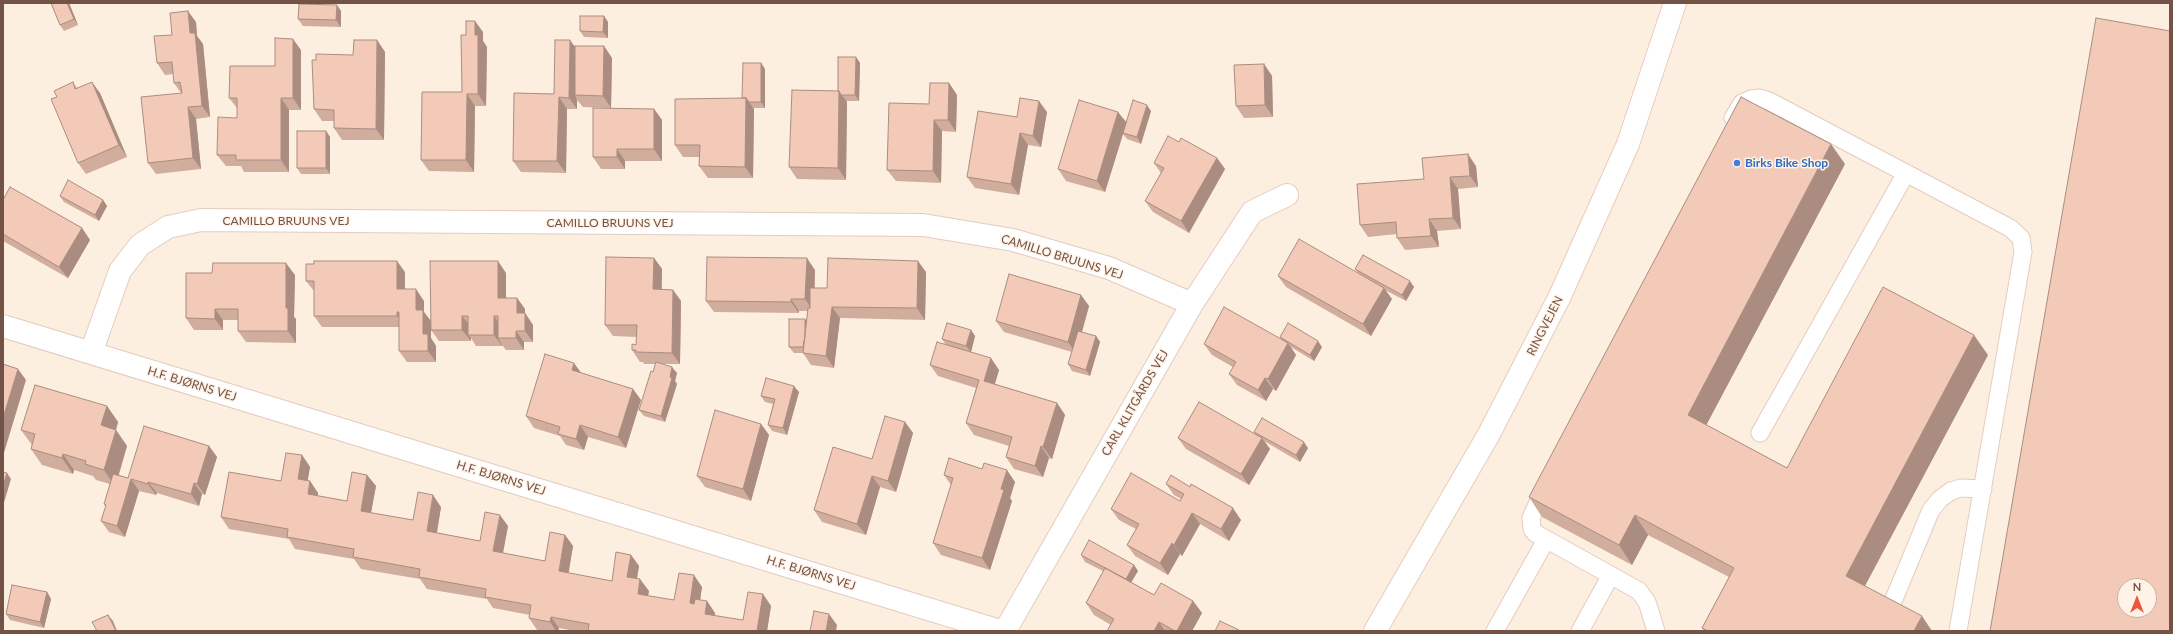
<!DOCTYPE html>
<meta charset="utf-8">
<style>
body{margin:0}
#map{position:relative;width:2173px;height:634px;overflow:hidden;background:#fdefe0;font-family:Lato,sans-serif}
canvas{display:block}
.frame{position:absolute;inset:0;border:4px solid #745347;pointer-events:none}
.north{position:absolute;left:2117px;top:578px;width:40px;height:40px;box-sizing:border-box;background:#fff3e7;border:1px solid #c7b3a7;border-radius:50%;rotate:0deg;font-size:11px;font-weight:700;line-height:16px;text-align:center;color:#745347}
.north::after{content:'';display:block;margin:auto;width:14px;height:18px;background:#eb5641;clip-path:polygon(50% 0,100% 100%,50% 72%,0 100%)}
</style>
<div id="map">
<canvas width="2173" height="634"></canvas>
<div class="frame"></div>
<div class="north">N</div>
</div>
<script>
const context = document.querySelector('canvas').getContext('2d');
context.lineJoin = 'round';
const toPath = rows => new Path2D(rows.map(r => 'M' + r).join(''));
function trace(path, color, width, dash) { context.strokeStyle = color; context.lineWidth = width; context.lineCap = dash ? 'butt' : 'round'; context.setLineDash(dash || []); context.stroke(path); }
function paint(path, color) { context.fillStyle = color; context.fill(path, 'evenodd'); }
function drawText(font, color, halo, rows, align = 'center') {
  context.font = font + ' Lato,sans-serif'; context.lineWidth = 3; context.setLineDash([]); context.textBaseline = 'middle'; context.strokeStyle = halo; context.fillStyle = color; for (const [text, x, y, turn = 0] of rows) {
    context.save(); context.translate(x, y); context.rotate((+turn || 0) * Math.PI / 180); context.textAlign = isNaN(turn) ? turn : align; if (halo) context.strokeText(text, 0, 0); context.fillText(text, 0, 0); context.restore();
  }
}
const lane = toPath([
 [1733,118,1742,103,1751,99,1760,98,1769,101,2010,228,2021,238,2023,252,1958,631],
 [1760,433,1906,173],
 [1545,487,1531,518,1532,529,1535,533,1639,591,1647,602,1656,631],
 [1894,599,1931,510,1940,499,1951,491,1961,488,1983,489],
 [1495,631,1546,540],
 [1580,631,1611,575]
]);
const street = toPath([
 [3,326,1000,631],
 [91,353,120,271,140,245,168,227,201,220,923,225,1013,240,1109,268,1192,304],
 [1005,631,1192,304,1252,212,1287,195]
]);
const secondary = toPath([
 [1375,631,1489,434,1560,296,1628,144,1675,3]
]);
trace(lane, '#e3ccbf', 19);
trace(street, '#e3ccbf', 24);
trace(secondary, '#e8ccbc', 24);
trace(lane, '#fff', 17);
trace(street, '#fff', 22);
trace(secondary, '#fff', 22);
paint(toPath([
 [51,3,69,3,78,25,64,31,60,25],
 [337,5,341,11,341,27,303,26,298,19],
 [604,16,608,22,608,38,584,37,580,31],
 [196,22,197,36,203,44,210,117,196,119,201,169,156,174,148,163,181,93,174,83,174,74,165,75,157,63,172,35],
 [483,32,483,41,487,47,486,106,475,106,474,172,429,171,421,160,462,92,466,35],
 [377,40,385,52,384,140,342,140,334,128,334,121,322,121,314,109,316,60,353,55],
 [604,46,612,58,611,108,583,107,577,100,577,109,567,109,566,173,521,172,513,161,554,94,575,47],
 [301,50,301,110,289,110,289,172,244,172,241,166,226,166,217,155,237,118,237,108,229,98,275,66],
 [856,57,860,63,859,101,846,101,847,102,846,180,797,179,789,167,838,91],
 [761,63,765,69,765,108,753,108,754,109,753,178,708,178,699,166,700,157,683,157,675,145,742,98],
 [1264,64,1272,76,1273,117,1244,118,1236,106],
 [73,82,77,88,100,93,127,157,86,174,78,163,57,97],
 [949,83,957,95,956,132,942,131,941,183,896,181,887,170,929,104],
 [654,109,662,120,662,161,625,161,625,169,601,169,593,157],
 [1151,111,1141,144,1127,139,1123,134,1105,192,1066,181,1058,169,1126,122],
 [1047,112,1041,147,1028,145,1019,195,975,188,967,177,1017,117],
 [326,131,330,137,330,174,301,174,297,168],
 [1179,142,1217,158,1225,169,1189,233,1153,212,1145,201,1161,173,1154,163],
 [1845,164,1706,425,1787,468,1988,355,1865,586,1932,631,1704,631,1702,628,1729,577,1648,535,1632,565,1542,517,1529,497],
 [1476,166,1478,187,1458,189,1461,229,1437,231,1439,247,1405,250,1397,238,1397,234,1368,237,1360,225,1424,179],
 [60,196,103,200,107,206,99,221,64,202],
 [3,200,82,228,90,240,68,278,3,241],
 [654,258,662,269,662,289,673,290,681,301,680,364,662,364,677,373,675,381,677,384,665,422,644,416,639,410,656,364,644,364,643,362,640,362,632,350,636,345,637,337,613,336,605,325],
 [1355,269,1414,287,1406,301,1385,290,1392,299,1371,336,1286,287,1278,276,1358,273],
 [815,270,815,288,827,288,926,272,925,320,840,318,834,368,811,365,803,353,794,353,789,347,806,321,808,311,799,311,799,313,714,312,706,301],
 [405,272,405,289,424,301,424,312,430,321,506,273,506,298,517,298,525,309,525,313,533,325,533,342,524,342,524,350,506,350,502,345,502,346,476,346,471,338,471,341,439,341,431,330,431,338,436,346,436,362,407,362,399,351,399,327,322,327,314,316,314,291,306,281],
 [295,275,294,317,296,319,296,343,246,342,238,331,238,320,223,320,223,330,194,330,186,318],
 [1081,295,1089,306,1082,332,1096,336,1100,342,1090,376,1072,371,1068,364,1072,352,1004,332,996,321],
 [971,330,975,336,971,352,999,370,995,384,1057,403,1065,415,1052,459,1049,458,1043,477,1014,469,1006,457,1009,446,974,435,966,423,976,388,938,376,930,365,946,345,942,339],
 [1280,337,1322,347,1314,361,1291,347,1296,355,1276,391,1273,389,1266,401,1237,385,1229,374,1233,367,1212,355,1204,344,1281,339],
 [581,373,633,389,641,400,626,448,588,437,584,450,566,445,560,436,534,428,526,416],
 [799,392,787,435,772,431,768,425,773,404,765,402,761,396],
 [107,406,118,422,116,430,127,446,119,475,128,478,209,446,217,457,205,495,202,494,199,506,157,493,156,495,139,491,125,537,109,532,101,521,106,507,104,504,110,484,96,480,93,476,74,470,73,474,42,465,31,449,32,445,21,430],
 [905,422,913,433,896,492,880,487,866,535,822,522,814,510,872,459],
 [761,424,769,435,751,501,705,487,697,476],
 [1254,432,1308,448,1300,462,1264,441,1270,449,1249,485,1186,449,1178,438,1256,435],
 [302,455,310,467,307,481,310,481,318,493,318,496,347,501,367,475,376,486,371,513,413,520,441,507,437,533,480,541,508,526,503,553,545,561,565,535,573,546,568,573,612,581,631,555,639,566,637,579,649,591,648,596,674,600,702,587,700,600,707,601,715,613,715,616,743,620,763,594,771,606,767,631,574,631,559,628,558,631,544,631,537,630,529,618,530,615,493,608,487,599,427,589,420,579,361,569,354,559,295,549,289,539,229,529,221,517,281,481],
 [944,475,1015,482,1010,498,1012,501,990,570,941,555,933,543,951,485],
 [1166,484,1241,520,1229,541,1200,524,1182,556,1180,554,1168,575,1135,556,1127,545,1136,529,1119,520,1111,509,1180,501,1181,499,1174,495],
 [1081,555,1134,565,1138,571,1131,582,1154,595,1193,601,1202,613,1192,631,1107,631,1111,625,1094,615,1086,603,1103,571,1085,562],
 [47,592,51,599,44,628,10,620,6,614]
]), '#d1ad9d');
paint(toPath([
 [67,3,69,3,78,25,74,19],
 [337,5,341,11,341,27,336,20],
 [188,11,196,22,197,36,203,44,210,117,202,106,190,33],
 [604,16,608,22,608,38,603,32],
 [475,21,483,32,483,41,487,47,486,106,478,94,475,35],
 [293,39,301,50,301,110,293,98],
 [377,40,385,52,384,140,376,129],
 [570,40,578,51,575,95,577,100,577,109,569,98],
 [604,46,612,58,611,108,603,96],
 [856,57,860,63,859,101,855,95],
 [761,63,765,69,765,108,761,102],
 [1264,64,1272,76,1273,117,1265,105],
 [92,82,100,93,127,157,119,145],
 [949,83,957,95,956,132,948,120],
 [839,91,847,102,846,180,838,168],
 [467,94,475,106,474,172,466,160],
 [559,97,567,109,566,173,557,161],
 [281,98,289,110,289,172,281,160],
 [746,98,754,109,753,178,745,167],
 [1039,101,1047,112,1041,147,1033,136],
 [1147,105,1151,111,1141,144,1137,137],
 [188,107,196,119,201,169,193,158],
 [654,109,662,120,662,161,654,149],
 [1118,112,1127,123,1123,133,1123,134,1105,192,1097,181],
 [934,120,942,131,941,183,933,171],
 [326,131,330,137,330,174,326,168],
 [1020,133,1028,145,1019,195,1011,184],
 [1831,144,1845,164,1701,435,1688,415],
 [617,149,625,161,625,169,617,157],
 [1468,154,1476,166,1478,187,1470,176],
 [1217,158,1225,169,1189,233,1181,221],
 [1450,177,1458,189,1461,229,1453,218],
 [103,200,107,206,99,221,95,215],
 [1429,219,1437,231,1439,247,1431,236],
 [82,228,90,240,68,278,59,267],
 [654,258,662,269,661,301,653,289],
 [807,258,815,270,813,311,805,299],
 [397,261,405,272,405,301,397,289],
 [498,261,506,273,506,309,498,298],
 [918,261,926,272,925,320,917,308],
 [286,263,295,275,294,317,296,319,296,343,288,331,286,308],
 [1410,281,1414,287,1406,301,1402,295],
 [1384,288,1392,299,1371,336,1363,324],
 [416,289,424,301,424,312,431,321,431,338,436,346,436,362,428,351,423,334,416,310],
 [673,290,681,301,680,364,672,353],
 [1081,295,1089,306,1076,353,1068,342],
 [517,298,525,309,525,325,517,313],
 [791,299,799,311,799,313,791,302],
 [832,307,840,318,834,368,826,356],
 [215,309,223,320,223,330,215,319],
 [397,312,405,323,405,327,397,316],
 [525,313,533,325,533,342,525,331],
 [462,316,471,327,468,335,471,338,471,341,462,330],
 [494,316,502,328,498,338,502,345,502,346,494,335],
 [805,319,809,325,805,347],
 [971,330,975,336,971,352,966,346],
 [516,331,524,342,524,350,516,338],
 [1974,335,1988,355,1860,595,1846,576],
 [1096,336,1100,342,1090,376,1086,370],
 [1318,341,1322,347,1314,361,1310,355],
 [1288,343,1296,355,1276,391,1268,379],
 [991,358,999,370,992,393,984,381],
 [574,363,582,374,572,370],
 [672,367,677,373,675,381,677,384,665,422,661,416,670,377],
 [18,369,26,380,3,456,3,418],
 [1265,378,1273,389,1266,401,1258,390],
 [794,386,799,392,787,435,783,428],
 [633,389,641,400,626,448,618,437],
 [1057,403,1065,415,1052,459,1043,447],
 [107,406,118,422,113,441,101,425],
 [905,422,913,433,896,492,888,481],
 [761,424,769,435,751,501,743,489],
 [580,425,588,437,584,450,576,439],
 [116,430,127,446,115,486,104,470],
 [1262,438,1270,449,1249,485,1241,474],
 [1304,442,1308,448,1300,462,1296,455],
 [209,446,217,457,205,495,197,484],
 [1041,446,1049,458,1043,477,1035,466],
 [63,454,74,470,73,474,62,458],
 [302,455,310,467,306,491,298,479],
 [1007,470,1015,482,1010,498,1012,501,990,570,982,558,1001,489],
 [7,473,11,479,3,506,3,486],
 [367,475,376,486,369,523,361,511],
 [872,476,880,487,866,535,857,524],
 [131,479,139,491,125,537,117,526],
 [310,481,318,493,316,506,308,494],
 [148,482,157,493,156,495,148,484],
 [194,483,202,494,199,506,191,494],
 [433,495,441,507,435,543,427,531],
 [1233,508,1241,520,1229,541,1221,529],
 [1192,513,1200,524,1182,556,1174,545],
 [500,515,508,526,501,563,493,551],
 [1635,515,1648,535,1632,565,1619,545],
 [565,535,573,546,567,583,559,571],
 [1172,543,1180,554,1168,575,1160,563],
 [631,555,639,566,635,589,627,577],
 [1134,565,1138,571,1129,586,1125,580],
 [694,575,702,587,698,614,690,603],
 [640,579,649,591,646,605,638,594],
 [47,592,51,599,44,628,40,622],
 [763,594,771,606,767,631,757,631],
 [707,601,715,613,713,626,705,614],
 [1193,601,1202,613,1192,631,1177,631],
 [829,614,837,625,836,631,826,631],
 [108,615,113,621,117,631,116,631],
 [1922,616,1932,631,1914,631],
 [551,617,559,628,558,631,556,631,550,622],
 [1159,622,1165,631,1154,631]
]), '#aa8d80');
const building = toPath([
 [51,3,67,3,74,19,60,25,51,3],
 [299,4,337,5,336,20,298,19,299,4],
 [188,11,190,33,195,33,202,106,188,107,193,158,148,163,141,97,182,93,180,82,174,83,172,62,157,63,154,36,172,35,170,13,188,11],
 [580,16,604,16,603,32,580,31,580,16],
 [2096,18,2170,31,2170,631,1990,631,2096,18],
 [2125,586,2149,586,2149,610,2125,610,2125,586],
 [466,21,475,21,475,35,478,35,478,94,467,94,466,160,421,160,422,92,462,92,461,35,466,35,466,21],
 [275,38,293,39,293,98,281,98,281,160,236,160,236,155,217,155,218,117,237,118,237,98,229,98,230,66,275,66,275,38],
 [354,40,377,40,376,129,334,128,334,110,314,109,312,60,316,60,316,54,353,55,354,40],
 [555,40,570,40,569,98,559,97,557,161,513,161,514,93,554,94,555,40],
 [575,46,604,46,603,96,575,95,575,46],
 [838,57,856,57,855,95,841,95,839,91,838,91,838,57],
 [743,63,761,63,761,102,749,102,746,98,742,98,743,63],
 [1264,64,1265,105,1236,106,1234,65,1264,64],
 [73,82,75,89,92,82,119,145,78,163,51,99,57,97,54,91,73,82],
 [930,83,949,83,948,120,934,120,933,171,887,170,889,103,929,104,930,83],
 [792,90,839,91,838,168,789,167,792,90],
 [1741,97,1831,144,1688,415,1787,468,1883,287,1974,335,1846,576,1922,616,1914,631,1708,631,1702,628,1734,568,1635,515,1619,545,1529,497,1741,97],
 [746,98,745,167,699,166,700,145,675,145,675,99,746,98],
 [1020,98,1039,101,1033,136,1020,133,1011,184,967,177,978,111,1017,117,1020,98],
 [1079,100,1118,112,1097,181,1058,169,1079,100],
 [1133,100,1147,105,1137,137,1123,133,1133,100],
 [593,108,654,109,654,149,617,149,617,157,593,157,593,108],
 [297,131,326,131,326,168,297,168,297,131],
 [1168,136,1179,142,1181,138,1217,158,1181,221,1145,201,1164,168,1154,163,1168,136],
 [1468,154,1470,176,1450,177,1453,218,1429,219,1431,236,1397,238,1396,222,1360,225,1357,184,1424,179,1422,158,1468,154],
 [68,180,103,200,95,215,60,196,68,180],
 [10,187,82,228,59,267,3,234,3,200,10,187],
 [1299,239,1384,288,1363,324,1278,276,1299,239],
 [1363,255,1410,281,1402,295,1355,269,1363,255],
 [606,257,654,258,653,289,673,290,672,353,636,352,636,350,632,350,632,344,636,345,637,325,605,325,606,257],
 [707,257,807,258,805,299,791,299,791,302,706,301,707,257],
 [828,258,918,261,917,308,832,307,826,356,803,353,808,308,810,308,810,288,827,288,828,258],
 [314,261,397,261,397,289,416,289,416,310,423,310,423,334,428,334,428,351,399,351,399,312,397,312,397,316,314,316,314,281,306,281,306,264,314,264,314,261],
 [430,261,498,261,498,298,517,298,517,313,525,313,525,331,516,331,516,338,498,338,498,316,494,316,494,335,468,335,468,316,462,316,462,330,431,330,430,261],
 [213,263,286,263,286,308,288,308,288,331,238,331,238,309,215,309,215,319,186,318,186,273,212,273,213,263],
 [1009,274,1081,295,1068,342,996,321,1009,274],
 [1224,307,1288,343,1268,379,1265,378,1258,390,1229,374,1236,362,1204,344,1224,307],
 [789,319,805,319,805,336,803,347,789,347,789,319],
 [947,323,971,330,966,346,942,339,947,323],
 [1288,323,1318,341,1310,355,1280,337,1288,323],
 [1078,331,1096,336,1086,370,1068,364,1078,331],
 [937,342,991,358,984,381,1057,403,1043,447,1041,446,1035,466,1006,457,1012,437,966,423,979,380,930,365,937,342],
 [545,354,574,363,572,370,633,389,618,437,580,425,576,439,558,434,560,427,526,416,545,354],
 [656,362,672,367,670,377,672,378,661,416,639,410,651,371,653,372,656,362],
 [3,364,18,369,3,418,3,364],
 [766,378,794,386,783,428,768,425,775,399,761,396,766,378],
 [35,385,107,406,101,425,116,430,104,470,85,464,86,461,63,454,62,458,31,449,35,434,21,430,35,385],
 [1199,402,1262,438,1241,474,1178,438,1199,402],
 [715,410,761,424,743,489,697,476,715,410],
 [885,416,905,422,888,481,872,476,857,524,814,510,833,447,872,459,885,416],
 [1262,418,1304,442,1296,455,1254,432,1262,418],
 [144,426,209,446,197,484,194,483,191,494,148,482,148,484,131,479,117,526,101,521,106,505,104,504,113,474,128,478,144,426],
 [286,453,302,455,298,479,310,481,308,494,347,501,352,472,367,475,361,511,413,520,418,492,433,495,427,531,480,541,485,512,500,515,493,551,545,561,550,532,565,535,559,571,612,581,616,552,631,555,627,577,640,579,638,594,674,600,679,573,694,575,690,603,694,604,695,599,707,601,705,614,743,620,748,592,763,594,757,631,588,631,589,624,551,617,550,622,529,618,531,605,485,597,486,589,419,577,420,569,353,557,354,549,287,537,288,529,221,517,229,472,281,481,286,453],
 [949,458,982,469,984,463,1007,470,1001,489,1004,490,982,558,933,543,953,478,944,475,949,458],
 [3,472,7,473,3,486,3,472],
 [1131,473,1180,501,1184,494,1166,484,1171,475,1190,487,1191,484,1233,508,1221,529,1192,513,1174,545,1172,543,1160,563,1127,545,1139,524,1111,509,1131,473],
 [1089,540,1134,565,1126,579,1081,555,1089,540],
 [1105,568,1154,595,1161,583,1193,601,1177,631,1175,631,1159,622,1154,631,1107,631,1114,619,1086,603,1105,568],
 [12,585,47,592,40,622,6,614,12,585],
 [814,611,829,614,826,631,810,631,814,611],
 [108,615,116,631,97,631,92,622,108,615],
 [1220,621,1239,630,1239,631,1215,631,1220,621]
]);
paint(building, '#f3c9b7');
trace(building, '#aa8d80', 1);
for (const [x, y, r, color] of [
 [1737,163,4,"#3f7fe0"]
]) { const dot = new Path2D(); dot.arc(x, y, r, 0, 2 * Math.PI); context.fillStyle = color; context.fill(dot); trace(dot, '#fff3e7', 1.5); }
drawText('bold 12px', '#366cbe', '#fff3e7', [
 ["Birks Bike Shop",1745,163]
], 'left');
drawText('12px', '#745347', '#fff3e7', [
 ["CAMILLO BRUUNS VEJ",286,221],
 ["CAMILLO BRUUNS VEJ",610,223],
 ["CAMILLO BRUUNS VEJ",1062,257,17],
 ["RINGVEJEN",1545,326,-63],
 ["H.F. BJØRNS VEJ",192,384,17],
 ["CARL KLITGÅRDS VEJ",1135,403,-60],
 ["H.F. BJØRNS VEJ",501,478,17],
 ["H.F. BJØRNS VEJ",811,573,17]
]);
</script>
